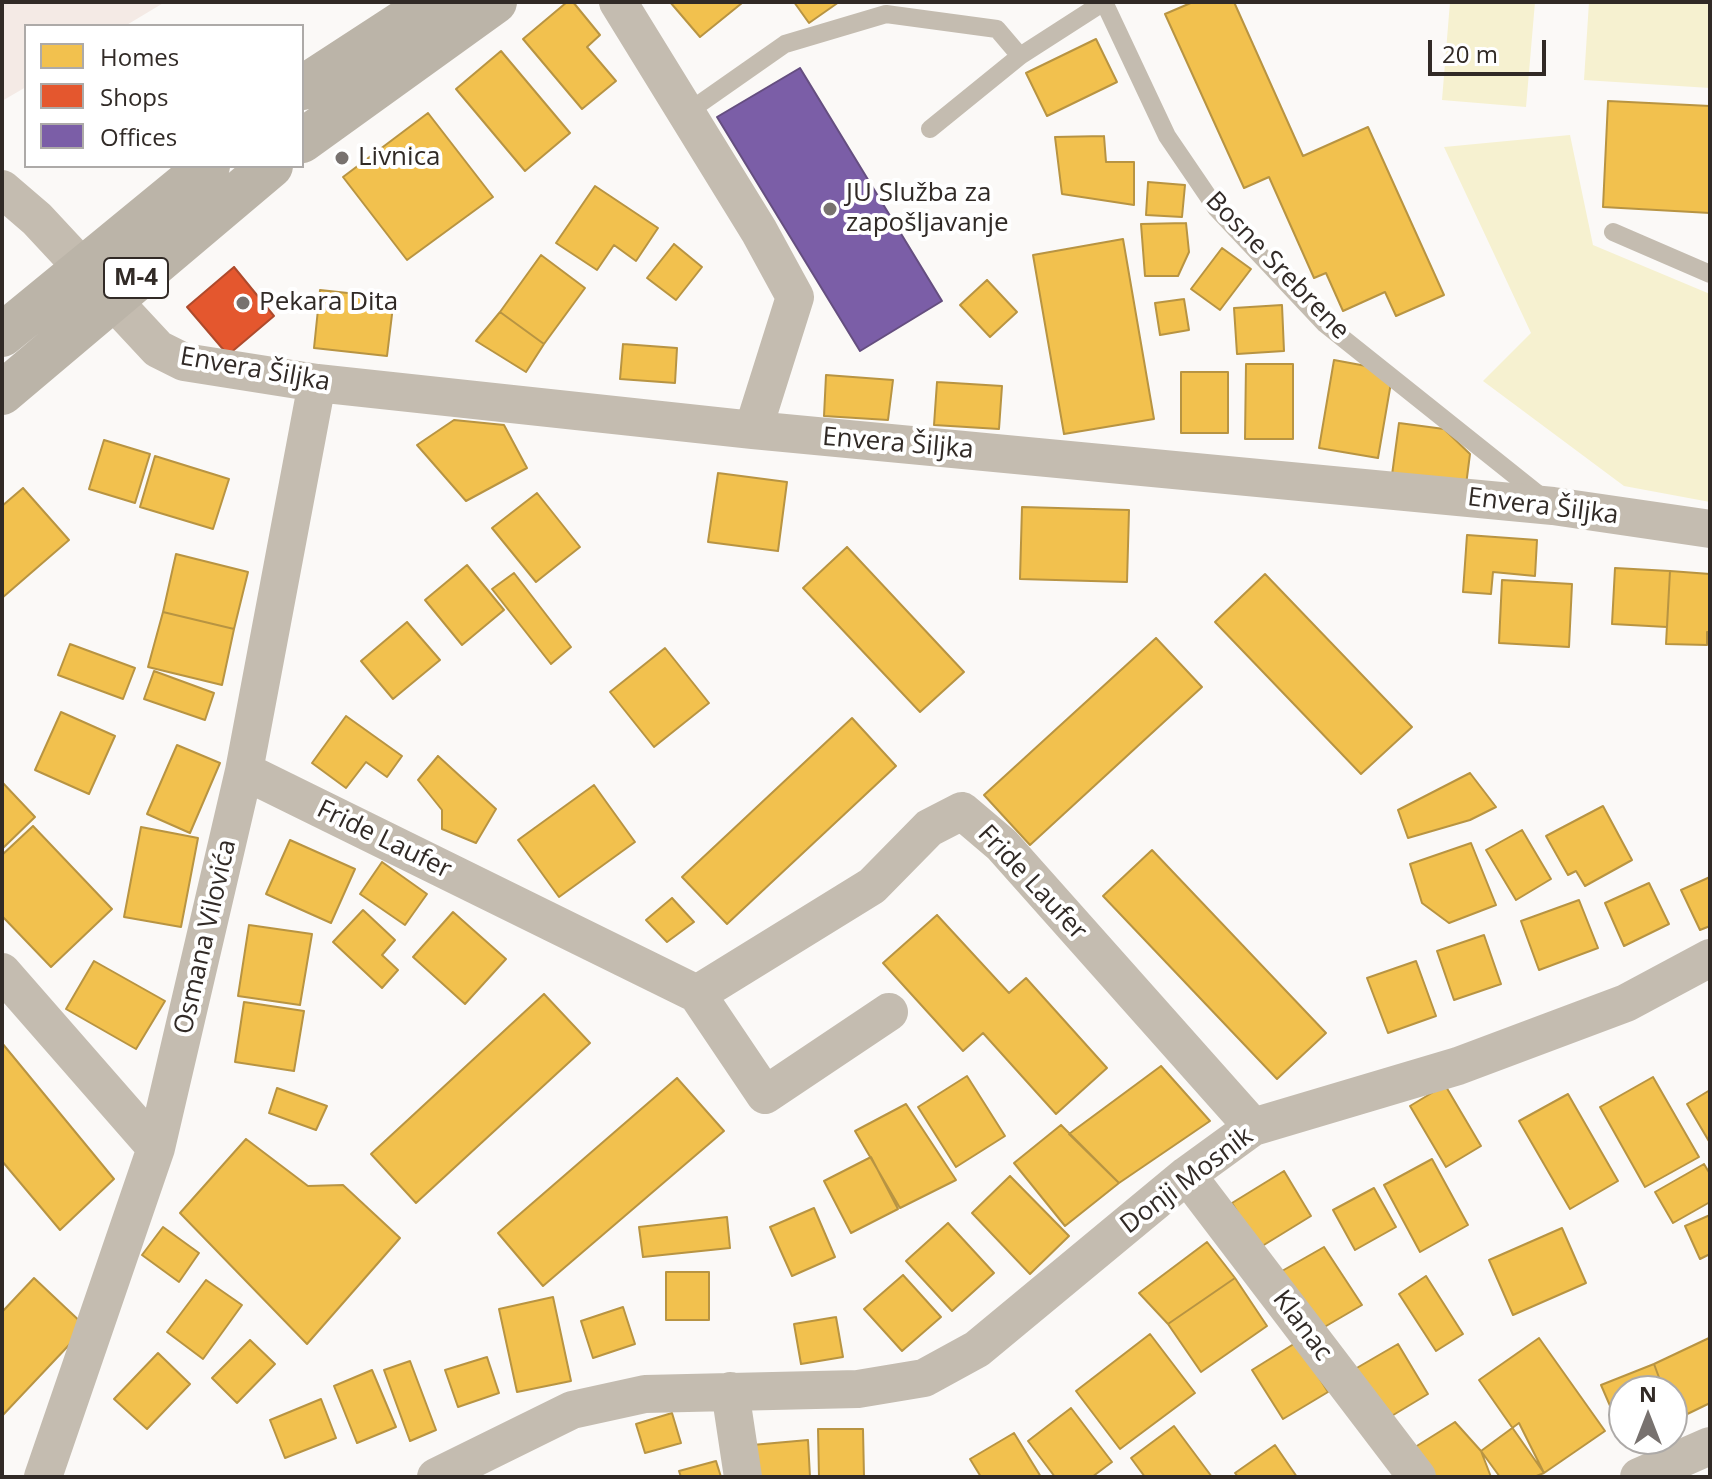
<!DOCTYPE html>
<meta charset="utf-8">
<style>
body{margin:0}
#map{position:relative;width:1712px;height:1479px;overflow:hidden;background:#fbf9f7;font-family:"Open Sans",sans-serif}
canvas{display:block}
.frame{position:absolute;inset:0;border:4px solid #312a26;pointer-events:none}
.legend{position:absolute;left:24px;top:24px;width:280px;height:144px;box-sizing:border-box;background:#fff;border:2px solid #adaaa8;margin:0;padding:10px 14px;list-style:none;font-size:24px;color:#312a26}
.legend li{display:flex;align-items:center;gap:16px;height:40px}
.legend b{width:40px;border:2px solid #adaaa8}
.north{position:absolute;left:1608px;top:1375px;width:80px;height:80px;box-sizing:border-box;background:#fff;border:2px solid #adaaa8;border-radius:50%;rotate:0deg;font-size:22px;font-weight:700;line-height:32px;text-align:center;color:#312a26}
.north::after{content:'';display:block;margin:auto;width:28px;height:36px;background:#78726f;clip-path:polygon(50% 0,100% 100%,50% 72%,0 100%)}
.scale{position:absolute;left:1428px;top:40px;width:118px;height:36px;box-sizing:border-box;border:4px solid #312a26;border-top:0;padding-left:10px;font-size:24px;line-height:28px;white-space:nowrap;color:#312a26;-webkit-text-stroke:6px #fff;paint-order:stroke}
</style>
<div id="map">
<canvas width="1712" height="1479"></canvas>
<div class="frame"></div>
<ul class="legend">
<li><b style="height:22px;background:#f2c14e"></b>Homes</li>
<li><b style="height:22px;background:#e4572e"></b>Shops</li>
<li><b style="height:22px;background:#7b5ea7"></b>Offices</li>
</ul>
<div class="north">N</div>
<div class="scale">20 m</div>
</div>
<script>
const context = document.querySelector('canvas').getContext('2d');
context.lineJoin = 'round';
function paint(path, color) { context.fillStyle = color; context.fill(path, 'evenodd'); }
const toPath = rows => new Path2D(rows.map(r => 'M' + r).join(''));
function trace(path, color, width, dash) { context.strokeStyle = color; context.lineWidth = width; context.lineCap = dash ? 'butt' : 'round'; context.setLineDash(dash || []); context.stroke(path); }
function drawText(font, color, halo, rows, align = 'center') {
  context.font = font + ' "Open Sans",sans-serif'; context.lineWidth = 8; context.setLineDash([]); context.textBaseline = 'middle'; context.strokeStyle = halo; context.fillStyle = color; for (const [text, x, y, turn = 0] of rows) {
    context.save(); context.translate(x, y); context.rotate((+turn || 0) * Math.PI / 180); context.textAlign = isNaN(turn) ? turn : align; if (halo) context.strokeText(text, 0, 0); context.fillText(text, 0, 0); context.restore();
  }
}
paint(toPath([
 [2,2,165,2,125,26,26,26,26,87,2,101]
]), '#f4eae5');
paint(toPath([
 [1450,2,1535,2,1526,107,1442,100],
 [1589,2,1710,2,1710,88,1584,80],
 [1570,135,1593,245,1710,294,1710,502,1624,486,1483,381,1531,333,1444,147]
]), '#f6f1d0');
const homes = toPath([
 [567,2,573,2,600,35,587,47,616,81,582,109,523,39,567,2],
 [670,2,741,2,742,3,700,37,670,2],
 [794,2,839,2,809,23,794,2],
 [1193,2,1234,2,1303,156,1368,127,1444,295,1396,316,1385,292,1343,311,1326,273,1314,278,1269,177,1244,188,1165,14,1193,2],
 [1096,39,1117,82,1047,116,1026,73,1096,39],
 [501,51,570,133,525,171,456,89,501,51],
 [1608,101,1710,106,1710,213,1603,207,1608,101],
 [428,113,493,197,407,260,343,177,428,113],
 [1104,136,1106,162,1134,162,1134,205,1062,194,1055,137,1104,136],
 [1148,182,1185,185,1182,217,1146,215,1148,182],
 [595,186,658,228,636,261,614,245,597,270,556,243,595,186],
 [1186,223,1189,252,1178,276,1145,276,1141,224,1186,223],
 [1123,239,1154,419,1064,434,1033,255,1123,239],
 [674,244,702,267,676,300,647,278,674,244],
 [1222,248,1251,269,1220,310,1191,289,1222,248],
 [541,255,585,288,544,344,500,312,541,255],
 [987,280,1017,312,990,337,960,305,987,280],
 [320,290,394,298,387,356,314,348,320,290],
 [1184,299,1189,330,1160,335,1155,303,1184,299],
 [1282,305,1284,351,1237,354,1234,308,1282,305],
 [500,312,544,344,526,372,476,341,500,312],
 [623,344,677,348,675,383,620,379,623,344],
 [1334,360,1393,371,1378,458,1319,448,1334,360],
 [1246,364,1293,364,1293,439,1245,439,1246,364],
 [1181,372,1228,372,1228,433,1181,433,1181,372],
 [826,375,893,380,888,420,824,416,826,375],
 [937,382,1002,386,999,429,934,425,937,382],
 [454,420,504,425,527,468,466,501,417,445,454,420],
 [1399,423,1444,429,1470,454,1466,485,1392,475,1399,423],
 [104,440,150,454,135,503,89,489,104,440],
 [155,456,229,479,213,529,140,507,155,456],
 [718,473,787,482,778,551,708,542,718,473],
 [23,488,69,540,2,598,2,506,23,488],
 [537,493,580,547,536,582,492,528,537,493],
 [1022,507,1129,510,1127,582,1020,579,1022,507],
 [1467,535,1537,540,1535,576,1493,572,1491,594,1463,592,1467,535],
 [847,547,964,672,920,712,803,588,847,547],
 [176,554,248,572,234,629,163,612,176,554],
 [467,565,504,610,462,645,425,600,467,565],
 [1615,568,1670,571,1667,627,1612,624,1615,568],
 [1670,571,1710,574,1710,632,1707,632,1707,645,1666,644,1670,571],
 [514,573,571,647,551,664,492,589,514,573],
 [1265,574,1412,727,1361,774,1215,622,1265,574],
 [1502,580,1572,584,1569,647,1499,643,1502,580],
 [163,612,234,629,222,685,148,667,163,612],
 [407,622,440,660,393,699,361,661,407,622],
 [1156,638,1202,687,1030,845,984,795,1156,638],
 [70,644,135,668,123,699,58,675,70,644],
 [665,648,709,703,654,747,610,692,665,648],
 [154,671,214,693,205,720,144,699,154,671],
 [61,712,115,736,89,794,35,770,61,712],
 [346,716,402,756,387,777,366,762,346,788,312,763,346,716],
 [852,718,896,766,727,924,682,877,852,718],
 [177,745,220,763,190,833,147,814,177,745],
 [438,756,496,809,476,843,442,829,442,810,418,780,438,756],
 [1470,773,1496,807,1470,820,1408,838,1398,810,1470,773],
 [2,782,35,817,2,849,2,782],
 [594,785,635,842,559,897,518,840,594,785],
 [1603,806,1632,860,1585,886,1576,871,1568,875,1546,836,1603,806],
 [33,826,112,909,51,967,2,916,2,855,33,826],
 [141,827,198,838,181,927,124,917,141,827],
 [1522,830,1551,879,1516,900,1486,850,1522,830],
 [290,840,355,869,331,923,266,894,290,840],
 [1471,843,1496,905,1449,923,1422,903,1410,864,1471,843],
 [1152,850,1326,1033,1277,1079,1103,896,1152,850],
 [382,862,427,894,405,925,360,894,382,862],
 [1710,877,1710,926,1700,930,1681,890,1710,877],
 [1649,883,1669,924,1624,946,1605,903,1649,883],
 [672,898,694,922,667,942,646,920,672,898],
 [1579,900,1598,948,1539,970,1521,921,1579,900],
 [363,910,395,940,382,955,398,970,382,988,333,942,363,910],
 [453,912,506,959,465,1004,413,957,453,912],
 [937,915,1009,993,1026,978,1107,1068,1056,1114,983,1033,963,1051,883,963,937,915],
 [249,925,312,934,300,1005,238,996,249,925],
 [1484,935,1501,984,1454,1000,1437,951,1484,935],
 [94,961,165,1001,136,1049,66,1009,94,961],
 [1416,961,1436,1016,1388,1033,1367,978,1416,961],
 [544,994,590,1043,416,1203,371,1154,544,994],
 [244,1002,304,1011,294,1071,235,1062,244,1002],
 [2,1043,114,1179,60,1230,2,1161,2,1043],
 [1161,1066,1210,1121,1119,1183,1069,1134,1161,1066],
 [967,1076,1005,1136,956,1167,918,1107,967,1076],
 [1653,1077,1699,1157,1645,1187,1600,1107,1653,1077],
 [677,1078,724,1131,543,1286,498,1233,677,1078],
 [1445,1085,1481,1146,1446,1167,1410,1106,1445,1085],
 [277,1088,327,1106,316,1130,269,1113,277,1088],
 [1710,1090,1710,1143,1687,1104,1710,1090],
 [1568,1094,1618,1181,1570,1209,1519,1121,1568,1094],
 [906,1104,956,1180,900,1208,855,1131,906,1104],
 [1061,1125,1119,1183,1065,1226,1014,1163,1061,1125],
 [246,1139,308,1186,343,1185,400,1238,307,1344,180,1213,246,1139],
 [871,1157,898,1209,851,1233,824,1181,871,1157],
 [1432,1159,1468,1225,1420,1252,1384,1185,1432,1159],
 [1704,1164,1710,1174,1710,1202,1673,1223,1655,1192,1704,1164],
 [1284,1171,1311,1216,1259,1248,1232,1203,1284,1171],
 [1010,1176,1069,1236,1030,1274,972,1213,1010,1176],
 [1374,1188,1396,1227,1355,1250,1333,1210,1374,1188],
 [814,1208,835,1257,792,1276,770,1227,814,1208],
 [1710,1215,1710,1254,1700,1259,1685,1226,1710,1215],
 [727,1217,730,1248,643,1257,639,1227,727,1217],
 [948,1223,994,1273,952,1311,906,1261,948,1223],
 [163,1227,199,1253,179,1282,142,1255,163,1227],
 [1562,1228,1586,1283,1513,1315,1489,1260,1562,1228],
 [1207,1242,1235,1278,1168,1324,1139,1293,1207,1242],
 [1324,1247,1362,1305,1321,1329,1282,1271,1324,1247],
 [666,1272,709,1272,709,1320,666,1320,666,1272],
 [903,1275,941,1317,902,1351,864,1309,903,1275],
 [1426,1276,1463,1334,1436,1351,1399,1294,1426,1276],
 [34,1278,86,1327,2,1416,2,1312,34,1278],
 [1235,1278,1267,1326,1201,1372,1168,1324,1235,1278],
 [206,1280,242,1305,203,1359,167,1332,206,1280],
 [553,1297,571,1381,517,1392,499,1309,553,1297],
 [623,1307,635,1344,593,1358,581,1321,623,1307],
 [836,1317,843,1357,801,1364,794,1324,836,1317],
 [1150,1334,1195,1393,1120,1449,1076,1391,1150,1334],
 [1539,1338,1605,1431,1544,1473,1479,1380,1539,1338],
 [1709,1338,1710,1403,1675,1420,1672,1391,1664,1391,1654,1364,1709,1338],
 [250,1340,275,1364,237,1403,212,1378,250,1340],
 [1297,1342,1328,1392,1283,1419,1252,1370,1297,1342],
 [1398,1344,1428,1394,1385,1420,1355,1369,1398,1344],
 [158,1353,190,1384,147,1429,114,1399,158,1353],
 [487,1357,499,1393,458,1407,445,1370,487,1357],
 [410,1361,436,1430,410,1441,384,1370,410,1361],
 [1654,1364,1664,1391,1624,1391,1624,1438,1601,1385,1654,1364],
 [372,1370,396,1427,357,1443,334,1386,372,1370],
 [321,1399,336,1438,285,1458,270,1420,321,1399],
 [1071,1408,1112,1462,1092,1477,1055,1477,1028,1441,1071,1408],
 [672,1413,681,1443,645,1453,636,1424,672,1413],
 [1455,1422,1481,1451,1491,1477,1430,1477,1412,1449,1455,1422],
 [1519,1423,1544,1473,1534,1477,1500,1477,1481,1451,1519,1423],
 [1174,1426,1212,1477,1145,1477,1131,1458,1174,1426],
 [818,1429,863,1429,864,1477,819,1477,818,1429],
 [1014,1433,1041,1477,981,1477,970,1459,1014,1433],
 [808,1440,810,1477,754,1477,752,1445,808,1440],
 [1275,1445,1297,1477,1238,1477,1235,1473,1275,1445],
 [716,1461,721,1477,681,1477,679,1471,716,1461]
]);
paint(homes, '#f2c14e');
trace(homes, '#b89442', 2);
const shops = toPath([
 [234,267,274,316,228,355,187,307,234,267]
]);
paint(shops, '#e4572e');
trace(shops, '#ae4a2c', 2);
const offices = toPath([
 [800,68,942,301,860,351,717,117,800,68]
]);
paint(offices, '#7b5ea7');
trace(offices, '#654e80', 2);
trace(toPath([
 [1104,2,1167,136,1216,208,1325,324,1543,498],
 [1020,56,1104,2],
 [685,114,785,44,886,14,997,29,1020,56,930,129],
 [1613,232,1710,274]
]), '#c4bcb0', 18);
trace(toPath([
 [618,2,759,231,795,297,753,430],
 [2,189,37,219,158,349,184,362,317,383,753,430,1553,506,1710,529],
 [244,771,697,994,872,886,929,828,962,811,1002,845,1253,1127],
 [2,972,156,1148],
 [697,994,765,1095,889,1012],
 [1187,1175,1417,1477],
 [730,1391,743,1477],
 [43,1477,156,1148,244,771,317,383],
 [436,1477,572,1410,645,1394,858,1389,924,1378,977,1349,1187,1175,1253,1127,1458,1066,1626,1003,1710,958],
 [1639,1477,1710,1446]
]), '#c4bcb0', 38);
trace(toPath([
 [302,88,434,2],
 [302,141,495,2],
 [2,335,208,166],
 [2,393,271,166]
]), '#bbb4a8', 44);
for (const [x, y, r, color] of [
 [342,158,8,"#78726f"],
 [830,209,8,"#78726f"],
 [243,303,8,"#78726f"]
]) { const dot = new Path2D(); dot.arc(x, y, r, 0, 2 * Math.PI); context.fillStyle = color; context.fill(dot); trace(dot, '#fff', 3); }
for (const [x, y, w] of [
 [136,278,64]
]) { const box = new Path2D(); box.roundRect(x - w / 2, y - 20, w, 40, 6); context.fillStyle = '#fff'; context.fill(box); trace(box, '#312a26', 2); }
drawText('bold 24px', '#312a26', null, [
 ["M-4",136,278]
]);
drawText('26px', '#312a26', '#fff', [
 ["Livnica",358,158],
 ["JU Služba za",846,194],
 ["zapošljavanje",846,224],
 ["Pekara Dita",259,303]
], 'left');
drawText('26px', '#312a26', '#fff', [
 ["Bosne Srebrene",1277,266,46],
 ["Envera Šiljka",255,370,10],
 ["Envera Šiljka",898,444,5],
 ["Envera Šiljka",1543,507,7],
 ["Fride Laufer",384,840,26],
 ["Fride Laufer",1032,883,47],
 ["Osmana Vilovića",206,937,-77],
 ["Donji Mosnik",1187,1181,-37],
 ["Klanac",1302,1326,53]
]);
</script>
